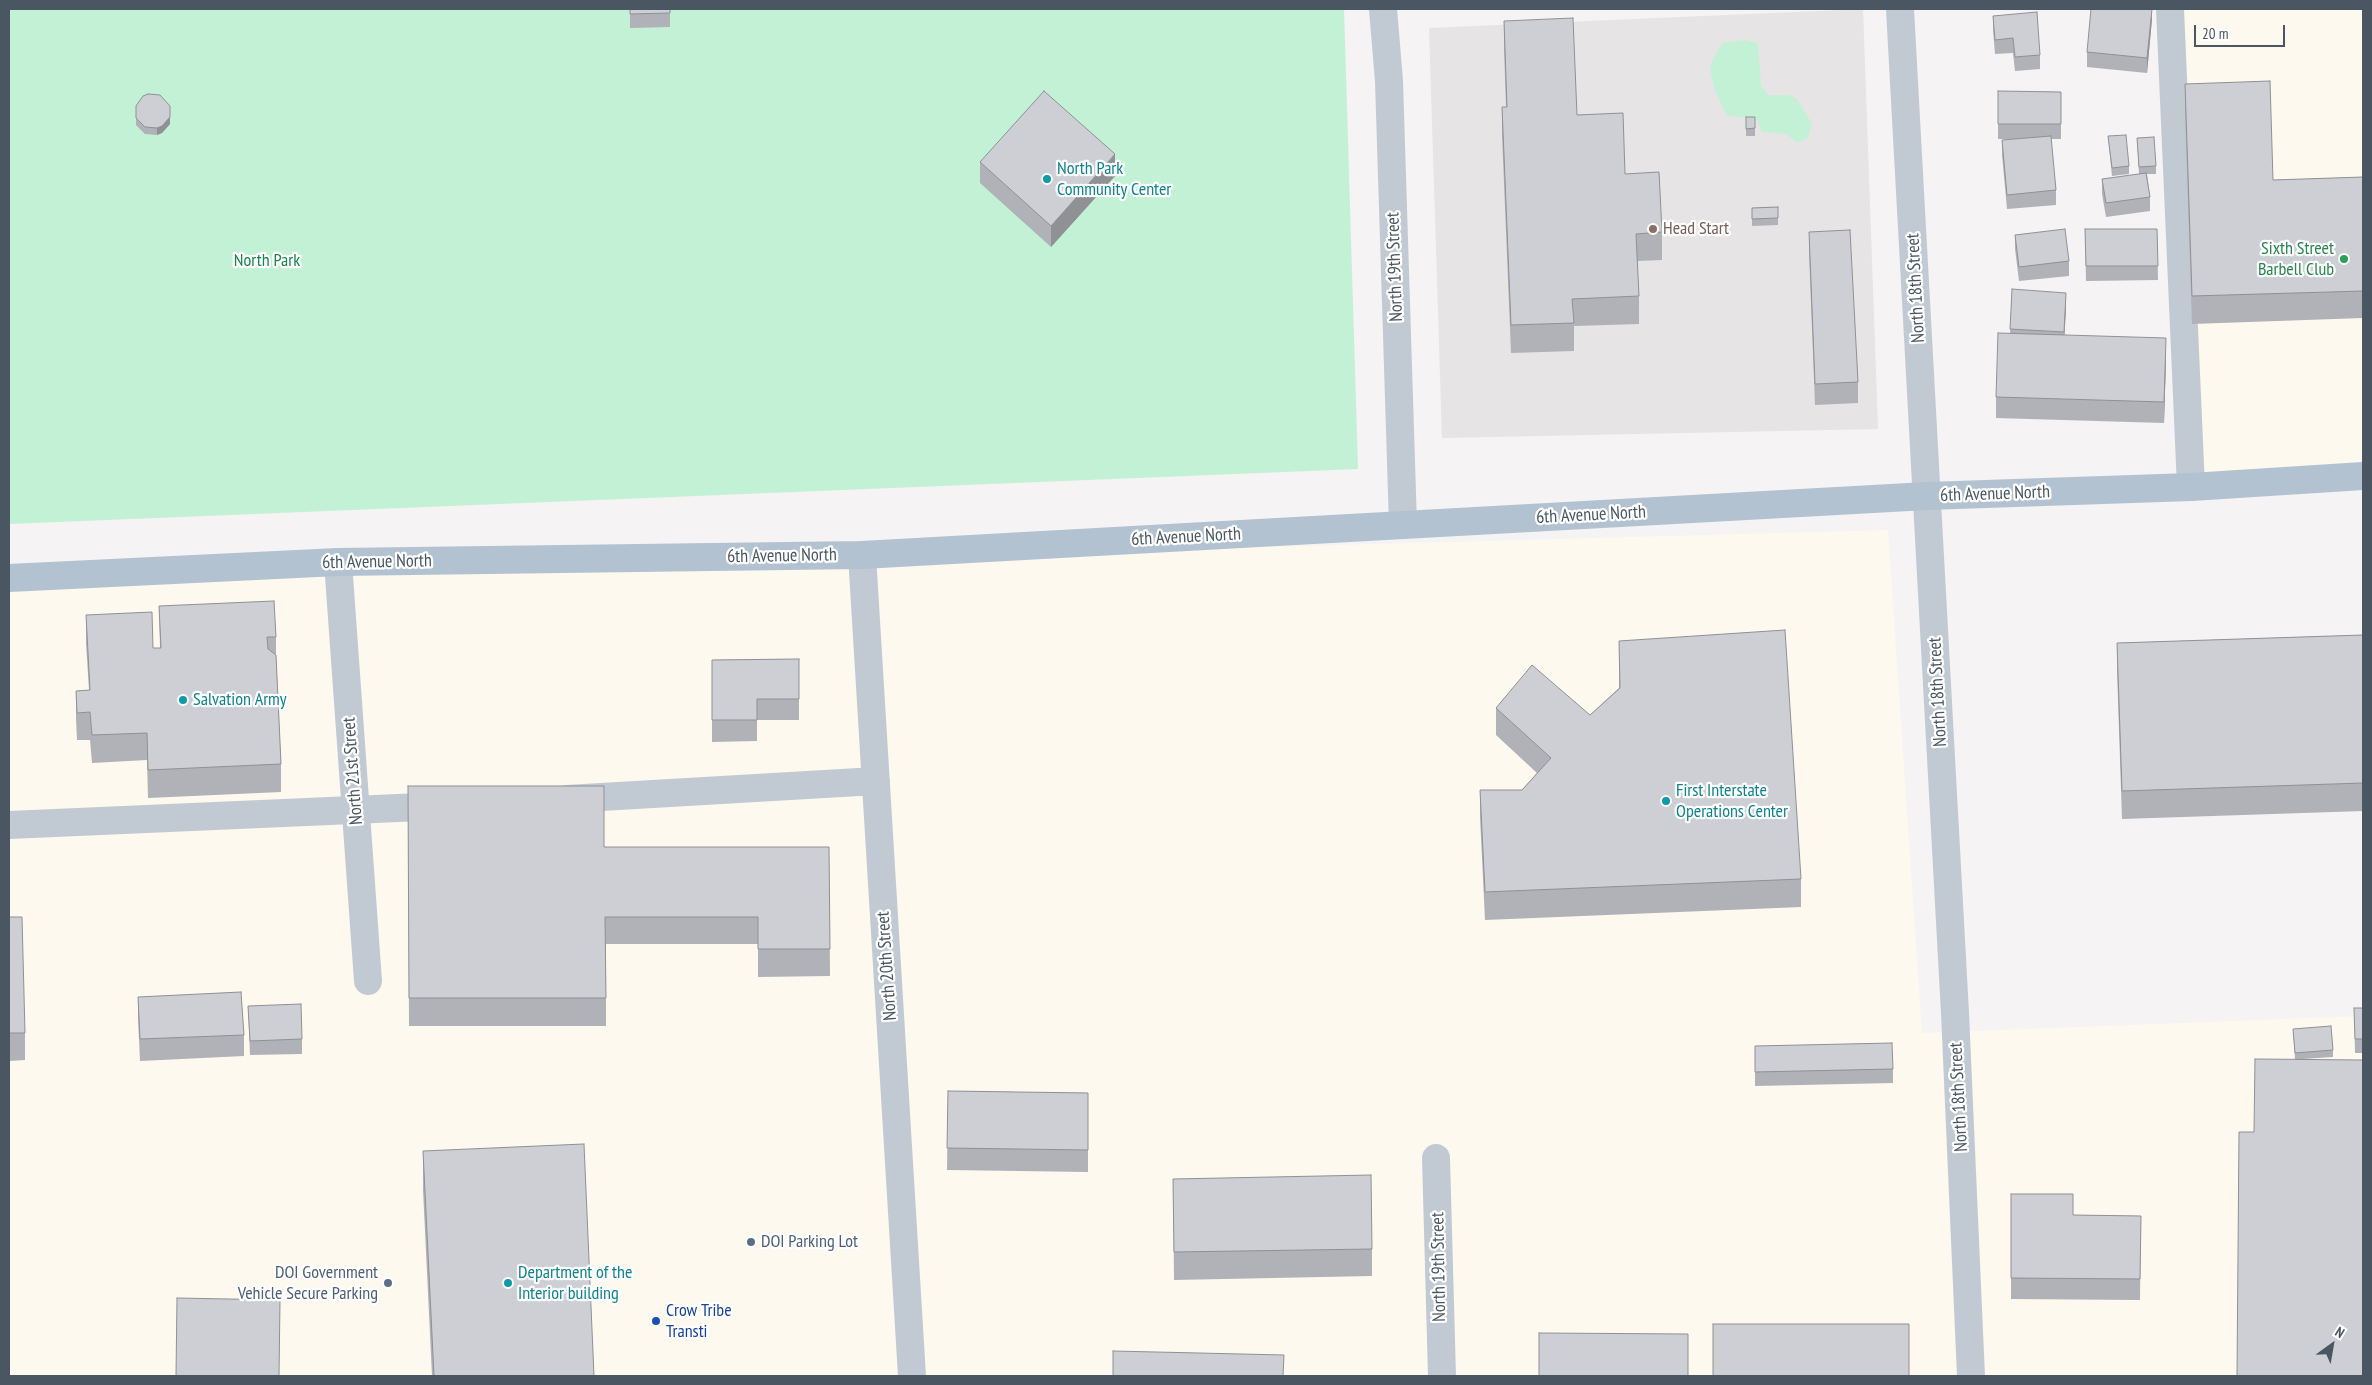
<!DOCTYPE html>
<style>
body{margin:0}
#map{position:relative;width:2372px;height:1385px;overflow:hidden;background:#f5f3f3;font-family:"PT Sans Narrow",sans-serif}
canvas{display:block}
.frame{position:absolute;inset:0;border:10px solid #4a5661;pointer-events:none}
.north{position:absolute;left:2307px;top:1320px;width:50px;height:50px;-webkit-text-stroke:4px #fff;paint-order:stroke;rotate:32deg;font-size:14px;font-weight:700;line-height:20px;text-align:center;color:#4a5661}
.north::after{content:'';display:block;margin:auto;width:18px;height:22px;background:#4a5661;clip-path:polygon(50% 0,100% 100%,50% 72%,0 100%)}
.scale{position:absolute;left:2194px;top:25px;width:91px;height:22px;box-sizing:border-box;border:2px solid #4a5661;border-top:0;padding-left:6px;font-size:15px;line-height:18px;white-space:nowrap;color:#4a5661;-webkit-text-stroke:4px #fff;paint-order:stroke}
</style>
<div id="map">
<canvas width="2372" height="1385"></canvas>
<div class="frame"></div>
<div class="north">N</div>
<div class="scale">20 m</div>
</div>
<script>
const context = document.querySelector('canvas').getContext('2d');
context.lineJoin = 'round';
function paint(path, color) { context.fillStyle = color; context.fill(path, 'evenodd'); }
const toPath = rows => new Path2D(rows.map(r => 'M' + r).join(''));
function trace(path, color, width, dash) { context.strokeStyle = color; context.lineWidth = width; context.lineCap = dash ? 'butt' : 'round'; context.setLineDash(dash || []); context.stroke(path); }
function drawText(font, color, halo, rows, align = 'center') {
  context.font = font + ' "PT Sans Narrow",sans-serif'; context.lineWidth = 4.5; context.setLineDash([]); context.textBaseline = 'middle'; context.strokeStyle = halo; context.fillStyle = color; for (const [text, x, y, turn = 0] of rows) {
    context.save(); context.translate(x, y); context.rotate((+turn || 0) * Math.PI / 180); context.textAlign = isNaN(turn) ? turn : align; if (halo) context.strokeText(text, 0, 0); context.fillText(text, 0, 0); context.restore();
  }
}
paint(toPath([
 [2170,9,2363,9,2363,478,2191,487],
 [1888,530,1922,1033,2363,1016,2363,1376,9,1376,9,581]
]), '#fdf9ef');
paint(toPath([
 [1863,9,1878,429,1442,438,1429,28]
]), '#e6e4e5');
paint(toPath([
 [9,9,1344,9,1358,469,9,524],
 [1744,40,1758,43,1761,86,1768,95,1789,95,1797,99,1812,124,1808,137,1798,143,1787,134,1762,132,1756,118,1727,116,1714,88,1710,68,1715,55,1723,43]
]), '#c3f1d5');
trace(toPath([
 [1383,9,1389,81,1403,525],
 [1900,9,1955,1013,1971,1376],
 [2170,9,2191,487],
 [862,555,912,1376],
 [338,562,368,981],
 [567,799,876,781],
 [9,825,444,806],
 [1436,1158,1442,1376]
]), '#c1cad2', 28);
trace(toPath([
 [9,578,338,562,862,555,1927,496,2191,487,2363,476]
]), '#b3c2d1', 28);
paint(toPath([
 [630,9,670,9,670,27,630,28],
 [1993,16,2040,55,2040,69,2015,71,2013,53,1995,54,1993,30],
 [2152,19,2147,73,2087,67,2087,52],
 [1504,21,1577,115,1625,174,1662,232,1662,260,1637,261,1639,296,1639,324,1574,326,1574,351,1511,353,1502,135,1502,107,1506,107,1504,48],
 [2185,84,2273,180,2363,177,2363,318,2192,324,2185,111],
 [1998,91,2061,92,2061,139,2051,139,2056,190,2056,205,2007,209,2002,155,2002,140,2019,139,1998,139],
 [136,106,170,124,162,133,157,135,145,134,136,125],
 [1746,117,1755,117,1755,136,1746,136],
 [2108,136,2129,166,2129,174,2112,176],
 [2137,138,2156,166,2156,174,2147,174,2150,197,2150,211,2106,217,2102,194,2102,179,2139,174],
 [980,162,1115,176,1051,247,980,183],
 [1778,207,1778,225,1752,226,1752,208],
 [2085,229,2157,229,2158,280,2086,281],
 [1809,232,1858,382,1858,403,1815,405,1809,253],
 [2015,235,2069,261,2069,276,2019,281,2015,249],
 [2012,289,2066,307,2064,335,2166,359,2164,423,1996,418,1996,397,2010,334],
 [159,606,276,637,276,654,281,764,281,792,148,798,147,760,92,763,90,740,77,740,76,719,76,691,89,690,86,643,86,615,153,648,160,648],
 [2363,635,2363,811,2122,819,2117,670,2117,643],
 [1619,641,1801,879,1801,907,1485,920,1480,817,1480,790,1522,790,1537,773,1496,735,1496,708,1590,715,1619,688],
 [799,659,799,720,757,720,757,741,712,742,712,660],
 [408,786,604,847,829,847,830,976,758,977,758,944,606,944,606,1026,409,1026],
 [9,917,25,1033,25,1060,9,1061],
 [138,997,244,1035,244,1056,140,1061,138,1018],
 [248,1006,302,1039,302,1054,250,1055],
 [2354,1008,2363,1008,2363,1053,2355,1053],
 [2293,1029,2333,1050,2333,1057,2303,1059,2254,1132,2295,1059],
 [1755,1046,1893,1069,1893,1083,1755,1086],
 [948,1091,1088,1093,1088,1172,947,1170],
 [423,1151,594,1376,432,1376,423,1190],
 [1173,1179,1372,1249,1372,1276,1174,1280],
 [2011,1194,2073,1215,2141,1216,2140,1300,2011,1299]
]), '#b0b2b7');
paint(toPath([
 [2152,9,2152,19,2147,73,2147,58],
 [170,114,170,124,162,133,157,135,157,128],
 [1115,154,1115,176,1051,247,1051,226],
 [2066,293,2066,307,2064,346,2064,332],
 [2166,338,2166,359,2164,423,2164,402]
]), '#909195');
const building = toPath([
 [630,9,670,9,670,13,630,14,630,9],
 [2091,9,2152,9,2147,58,2087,52,2091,9],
 [2037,12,2040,55,2015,57,2013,38,1995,40,1993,16,2037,12],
 [1573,18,1577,115,1623,113,1625,174,1659,172,1662,232,1636,234,1639,296,1572,299,1574,323,1511,325,1502,107,1507,107,1504,21,1573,18],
 [2270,81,2273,180,2363,177,2363,291,2192,296,2185,84,2270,81],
 [1044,91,1115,154,1051,226,980,162,1044,91],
 [1998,91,2061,92,2061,124,1998,124,1998,91],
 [148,94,160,95,170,106,170,117,162,126,157,128,145,127,136,118,136,106,143,96,148,94],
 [1746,117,1755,117,1755,128,1746,129,1746,117],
 [2126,135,2129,166,2112,168,2108,136,2126,135],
 [2051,136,2056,190,2007,195,2002,140,2051,136],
 [2154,137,2156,166,2139,167,2137,138,2154,137],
 [2146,173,2150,197,2106,203,2102,179,2146,173],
 [1778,207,1778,218,1752,219,1752,208,1778,207],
 [2065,229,2069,261,2019,267,2015,235,2065,229],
 [2085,229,2157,229,2158,266,2086,266,2085,229],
 [1850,230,1858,382,1815,384,1809,232,1850,230],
 [2012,289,2066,293,2064,332,2010,329,2012,289],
 [1998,333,2166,338,2164,402,1996,397,1998,333],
 [274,601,276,637,267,637,268,649,276,655,281,764,148,770,147,733,92,735,90,712,77,713,76,691,90,690,86,615,152,612,153,648,161,648,159,606,274,601],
 [1785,630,1801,879,1485,892,1480,790,1522,790,1551,758,1496,708,1532,665,1590,715,1620,688,1619,641,1785,630],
 [2363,635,2363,783,2122,791,2117,643,2363,635],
 [799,659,799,699,757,699,757,720,712,720,712,660,799,659],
 [408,786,604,786,604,847,829,847,830,949,758,949,758,917,605,917,606,998,409,998,408,786],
 [9,917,22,917,25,1033,9,1033,9,917],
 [241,992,244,1035,140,1039,138,997,241,992],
 [301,1004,302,1039,250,1041,248,1006,301,1004],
 [2354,1008,2363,1008,2363,1039,2355,1039,2354,1008],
 [2331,1026,2333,1050,2295,1053,2293,1029,2331,1026],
 [1892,1043,1893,1069,1755,1072,1755,1046,1892,1043],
 [2255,1059,2363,1060,2363,1376,2237,1376,2239,1132,2254,1132,2255,1059],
 [948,1091,1088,1093,1088,1150,947,1148,948,1091],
 [584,1144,594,1376,434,1376,423,1151,584,1144],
 [1371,1175,1372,1249,1174,1252,1173,1179,1371,1175],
 [2011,1194,2073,1194,2073,1215,2141,1216,2140,1279,2011,1278,2011,1194],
 [177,1298,280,1300,279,1376,176,1376,177,1298],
 [1713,1324,1909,1324,1909,1376,1713,1376,1713,1324],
 [1539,1333,1688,1334,1688,1376,1539,1376,1539,1333],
 [1113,1351,1284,1355,1283,1376,1113,1376,1113,1351]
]);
paint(building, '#cdcfd5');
trace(building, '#909195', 1);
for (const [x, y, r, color] of [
 [1047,179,5,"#0f9aa8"],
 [1653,229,5,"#8d6e63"],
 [2344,259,5,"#2e9e5b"],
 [183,700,5,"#0f9aa8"],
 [1666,801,5,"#0f9aa8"],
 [751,1242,5,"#5c6f8a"],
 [388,1283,5,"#5c6f8a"],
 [508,1283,5,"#0f9aa8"],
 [656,1321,5,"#1a4fb4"]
]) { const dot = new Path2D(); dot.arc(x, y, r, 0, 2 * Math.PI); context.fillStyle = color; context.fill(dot); trace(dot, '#fff', 2); }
drawText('18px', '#0d838f', '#fff', [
 ["North Park",1057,169],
 ["Community Center",1057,190],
 ["Salvation Army",193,700],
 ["First Interstate",1676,791],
 ["Operations Center",1676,812],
 ["Department of the",518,1273],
 ["Interior building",518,1294]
], 'left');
drawText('18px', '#785e54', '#fff', [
 ["Head Start",1663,229]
], 'left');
drawText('18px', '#27864d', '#fff', [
 ["Sixth Street",2334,249],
 ["Barbell Club",2334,270]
], 'right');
drawText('18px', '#17864f', '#fff', [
 ["North Park",267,261]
]);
drawText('18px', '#4a5661', '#fff', [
 ["North 19th Street",1395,267,-92],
 ["North 18th Street",1916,288,-93],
 ["6th Avenue North",1995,494,-2],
 ["6th Avenue North",1591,515,-3],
 ["6th Avenue North",1186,537,-3],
 ["6th Avenue North",782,556,-1],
 ["6th Avenue North",377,562,-1],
 ["North 18th Street",1938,692,-93],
 ["North 21st Street",353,771,-94],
 ["North 20th Street",887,966,-94],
 ["North 18th Street",1959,1097,-93],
 ["North 19th Street",1439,1267,-91]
]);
drawText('18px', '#4e5e75', '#fff', [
 ["DOI Parking Lot",761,1242],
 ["DOI Government",378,1273,"right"],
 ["Vehicle Secure Parking",378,1294,"right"]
], 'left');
drawText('18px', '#164399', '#fff', [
 ["Crow Tribe",666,1311],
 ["Transti",666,1332]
], 'left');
</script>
